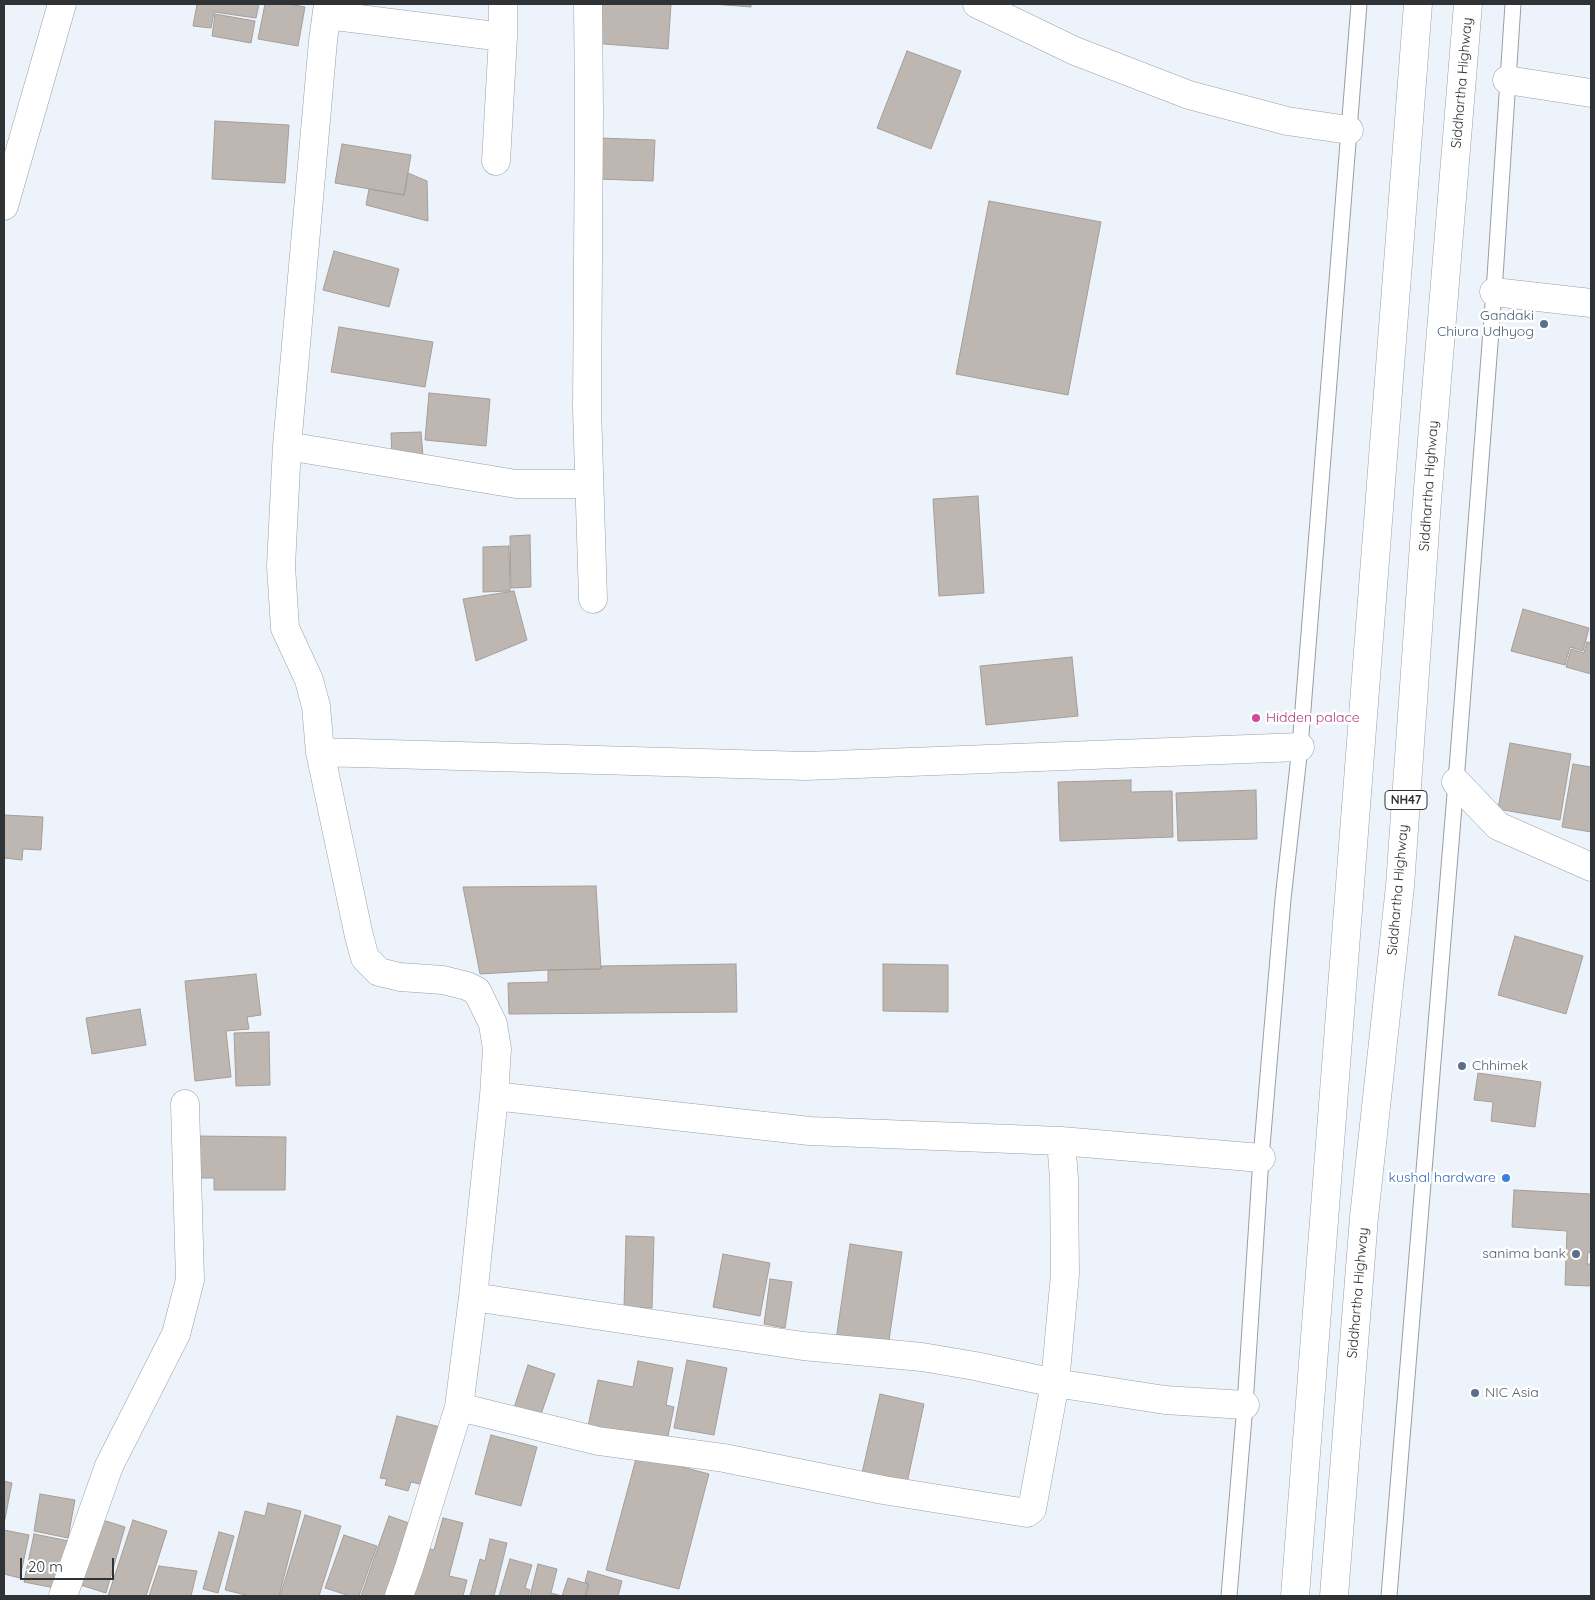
<!DOCTYPE html>
<style>
body{margin:0}
#map{position:relative;width:1595px;height:1600px;overflow:hidden;background:#edf3fa;font-family:Quicksand,sans-serif}
canvas{display:block}
.frame{position:absolute;inset:0;border:5px solid #303335;pointer-events:none}
.scale{position:absolute;left:20px;top:1558px;width:94px;height:22px;box-sizing:border-box;border:2px solid #303335;border-top:0;padding-left:6px;font-size:15px;line-height:18px;white-space:nowrap;color:#303335;-webkit-text-stroke:4px #fff;paint-order:stroke}
</style>
<div id="map">
<canvas width="1595" height="1600"></canvas>
<div class="frame"></div>
<div class="scale">20 m</div>
</div>
<script>
const context = document.querySelector('canvas').getContext('2d');
context.lineJoin = 'round';
function paint(path, color) { context.fillStyle = color; context.fill(path, 'evenodd'); }
const toPath = rows => new Path2D(rows.map(r => 'M' + r).join(''));
function trace(path, color, width, dash) { context.strokeStyle = color; context.lineWidth = width; context.lineCap = dash ? 'butt' : 'round'; context.setLineDash(dash || []); context.stroke(path); }
function drawText(font, color, halo, rows, align = 'center') {
  context.font = font + ' Quicksand,sans-serif'; context.lineWidth = 5; context.setLineDash([]); context.textBaseline = 'middle'; context.strokeStyle = halo; context.fillStyle = color; for (const [text, x, y, turn = 0] of rows) {
    context.save(); context.translate(x, y); context.rotate((+turn || 0) * Math.PI / 180); context.textAlign = isNaN(turn) ? turn : align; if (halo) context.strokeText(text, 0, 0); context.fillText(text, 0, 0); context.restore();
  }
}
const building = toPath([
 [197,4,259,4,256,18,214,12,211,28,193,26,197,4],
 [265,4,288,4,305,7,298,46,258,39,265,4],
 [595,4,671,4,668,49,592,43,595,4],
 [713,4,751,4,751,7,713,4],
 [215,14,255,21,251,43,212,36,215,14],
 [907,51,961,71,931,149,877,128,907,51],
 [215,121,289,125,285,183,212,179,215,121],
 [600,138,655,140,653,181,598,179,600,138],
 [342,144,411,155,404,195,335,183,342,144],
 [408,173,427,181,428,221,366,205,369,189,404,195,408,173],
 [989,201,1101,222,1068,395,956,374,989,201],
 [334,251,399,269,389,307,323,290,334,251],
 [339,327,433,342,425,387,331,372,339,327],
 [429,393,490,399,486,446,425,440,429,393],
 [421,432,423,456,392,458,391,433,421,432],
 [978,496,984,593,939,596,933,499,978,496],
 [530,535,531,587,511,588,510,536,530,535],
 [509,546,510,591,483,592,483,547,509,546],
 [514,591,527,640,476,661,463,599,514,591],
 [1523,609,1589,628,1583,651,1570,647,1565,665,1511,651,1523,609],
 [1587,642,1591,643,1591,674,1566,667,1571,649,1584,653,1587,642],
 [1072,657,1078,716,986,725,980,666,1072,657],
 [1510,743,1571,754,1560,820,1498,809,1510,743],
 [1573,764,1591,767,1591,832,1562,827,1573,764],
 [1131,780,1131,792,1172,791,1173,837,1060,841,1058,782,1131,780],
 [1256,790,1257,839,1178,841,1176,793,1256,790],
 [4,815,43,817,41,850,23,849,22,860,4,858,4,815],
 [596,886,601,969,548,970,480,974,463,887,596,886],
 [1515,936,1583,956,1566,1014,1498,995,1515,936],
 [736,964,737,1012,509,1014,508,983,548,982,548,970,601,969,601,966,736,964],
 [883,964,948,965,948,1012,883,1011,883,964],
 [256,974,261,1015,247,1017,249,1029,226,1031,231,1077,195,1081,185,981,256,974],
 [140,1009,146,1045,92,1054,86,1018,140,1009],
 [269,1032,270,1085,236,1086,234,1033,269,1032],
 [1478,1073,1541,1082,1535,1127,1491,1121,1493,1102,1474,1100,1478,1073],
 [195,1136,286,1137,285,1190,214,1190,214,1178,195,1178,195,1136],
 [1514,1190,1591,1194,1591,1253,1588,1252,1587,1264,1591,1264,1591,1286,1565,1285,1567,1231,1512,1227,1514,1190],
 [626,1236,654,1237,652,1308,624,1307,626,1236],
 [850,1244,902,1252,888,1347,836,1340,850,1244],
 [723,1254,770,1263,760,1316,713,1307,723,1254],
 [770,1279,792,1282,785,1328,764,1324,770,1279],
 [687,1360,727,1368,714,1435,674,1428,687,1360],
 [638,1361,673,1368,666,1405,674,1407,667,1441,588,1426,598,1380,633,1387,638,1361],
 [528,1365,555,1374,538,1423,512,1414,528,1365],
 [880,1394,924,1404,907,1483,862,1473,880,1394],
 [397,1416,444,1428,428,1486,411,1482,408,1491,385,1485,387,1479,380,1478,397,1416],
 [491,1435,537,1447,521,1506,475,1494,491,1435],
 [637,1455,709,1474,679,1589,606,1570,637,1455],
 [4,1481,12,1483,4,1524,4,1481],
 [40,1494,75,1500,68,1538,34,1531,40,1494],
 [268,1503,301,1511,279,1596,250,1596,225,1590,245,1511,265,1516,268,1503],
 [305,1515,341,1526,319,1596,280,1596,305,1515],
 [389,1516,412,1524,395,1596,361,1596,389,1516],
 [93,1517,125,1527,106,1593,74,1583,93,1517],
 [443,1518,463,1523,449,1576,467,1580,463,1596,403,1596,417,1545,434,1550,443,1518],
 [133,1520,167,1531,146,1596,108,1596,133,1520],
 [4,1530,29,1535,20,1578,4,1574,4,1530],
 [219,1532,234,1536,218,1593,203,1589,219,1532],
 [34,1534,69,1541,60,1589,24,1582,34,1534],
 [344,1535,377,1546,359,1596,350,1596,325,1588,344,1535],
 [490,1539,507,1543,494,1596,470,1596,480,1559,485,1561,490,1539],
 [510,1559,532,1565,525,1588,530,1590,528,1596,499,1596,510,1559],
 [538,1564,557,1569,551,1593,562,1596,568,1578,588,1584,585,1596,530,1596,538,1564],
 [159,1566,197,1571,191,1596,149,1596,159,1566],
 [588,1571,622,1581,618,1596,586,1596,589,1584,585,1582,588,1571]
]);
paint(building, '#beb7b1');
trace(building, '#a59e98', 1);
const service = toPath([
 [1229,1596,1245,1405,1261,1158,1283,899,1300,747,1359,4],
 [1389,1596,1456,782,1494,292,1513,4]
]);
const minor = toPath([
 [328,4,323,41,287,446,281,566,285,628,309,680,316,706,320,752,359,936,365,958,379,972,400,977,443,980,467,986,477,991,493,1024,497,1049,494,1096,473,1297,459,1407,409,1568,399,1596],
 [588,4,589,110,587,409,593,599],
 [977,4,1075,51,1189,95,1287,121,1349,130],
 [327,15,503,37],
 [1507,80,1591,93],
 [496,161,503,37,503,4],
 [4,206,62,4],
 [1494,292,1591,303],
 [287,446,516,484,589,484],
 [320,752,806,766,1300,747],
 [1456,782,1498,826,1591,867],
 [494,1096,810,1131,1061,1141,1261,1158],
 [473,1297,803,1346,922,1357,975,1366,1055,1383,1165,1400,1245,1405],
 [459,1407,598,1441,724,1458,883,1490,1027,1513,1032,1509,1055,1383,1065,1274,1064,1178,1061,1141],
 [63,1596,109,1466,176,1334,190,1280,185,1104]
]);
const trunk = toPath([
 [1295,1596,1418,4],
 [1334,1596,1364,1217,1400,886,1427,501,1468,4]
]);
trace(service, '#9a9fa6', 17);
trace(minor, '#9a9fa6', 29);
trace(trunk, '#9a9fa6', 29);
trace(service, '#fff', 15);
trace(minor, '#fff', 28);
trace(trunk, '#fff', 28);
for (const [x, y, r, color] of [
 [1544,324,5,"#5c6f8a"],
 [1256,718,5,"#d1479c"],
 [1462,1066,5,"#5c6f8a"],
 [1506,1178,5,"#3f7fe0"],
 [1576,1254,5,"#5c6f8a"],
 [1475,1393,5,"#5c6f8a"]
]) { const dot = new Path2D(); dot.arc(x, y, r, 0, 2 * Math.PI); context.fillStyle = color; context.fill(dot); trace(dot, '#fff', 2); }
for (const [x, y, w] of [
 [1406,800,42]
]) { const box = new Path2D(); box.roundRect(x - w / 2, y - 9.5, w, 19, 4); context.fillStyle = '#fff'; context.fill(box); trace(box, '#303335', 1); }
drawText('bold 12px', '#303335', null, [
 ["NH47",1406,800]
]);
drawText('14px', '#303335', '#fff', [
 ["Siddhartha Highway",1462,83,-85],
 ["Siddhartha Highway",1429,486,-86],
 ["Siddhartha Highway",1398,890,-85],
 ["Siddhartha Highway",1358,1293,-85]
]);
drawText('14px', '#4e5e75', '#fff', [
 ["Gandaki",1534,316],
 ["Chiura Udhyog",1534,332],
 ["Chhimek",1472,1066,"left"],
 ["sanima bank",1566,1254],
 ["NIC Asia",1485,1393,"left"]
], 'right');
drawText('14px', '#b23c85', '#fff', [
 ["Hidden palace",1266,718]
], 'left');
drawText('14px', '#366cbe', '#fff', [
 ["kushal hardware",1496,1178]
], 'right');
</script>
